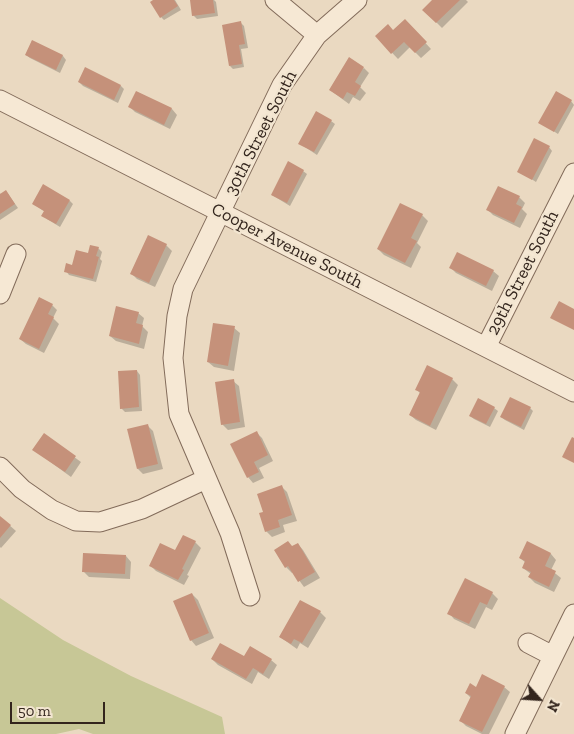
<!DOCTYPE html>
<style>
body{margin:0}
#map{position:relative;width:574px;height:734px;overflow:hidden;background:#ead9c1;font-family:"Zilla Slab",serif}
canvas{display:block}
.north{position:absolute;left:514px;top:674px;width:50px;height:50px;-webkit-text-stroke:4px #f2e5d0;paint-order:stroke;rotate:116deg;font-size:14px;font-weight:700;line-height:20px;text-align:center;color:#33251d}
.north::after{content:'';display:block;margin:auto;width:18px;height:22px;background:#33251d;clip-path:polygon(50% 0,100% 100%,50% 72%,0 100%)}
.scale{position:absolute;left:10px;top:702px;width:95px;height:22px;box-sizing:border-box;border:2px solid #33251d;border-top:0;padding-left:6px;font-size:15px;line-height:18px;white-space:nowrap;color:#33251d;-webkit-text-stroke:4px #f2e5d0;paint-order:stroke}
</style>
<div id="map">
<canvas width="574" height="734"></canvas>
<div class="north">N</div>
<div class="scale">50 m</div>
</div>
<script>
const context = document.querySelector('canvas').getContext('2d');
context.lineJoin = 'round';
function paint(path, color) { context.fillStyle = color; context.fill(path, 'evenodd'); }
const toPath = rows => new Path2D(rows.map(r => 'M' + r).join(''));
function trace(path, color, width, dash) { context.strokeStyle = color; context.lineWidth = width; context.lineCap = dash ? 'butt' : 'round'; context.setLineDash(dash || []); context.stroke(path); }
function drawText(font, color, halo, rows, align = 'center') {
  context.font = font + ' "Zilla Slab",serif'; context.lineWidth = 4.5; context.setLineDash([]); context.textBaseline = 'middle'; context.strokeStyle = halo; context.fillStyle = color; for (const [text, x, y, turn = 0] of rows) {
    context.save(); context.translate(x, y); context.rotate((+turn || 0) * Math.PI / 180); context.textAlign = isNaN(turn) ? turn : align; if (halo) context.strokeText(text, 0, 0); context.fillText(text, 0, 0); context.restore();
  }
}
paint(toPath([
 [0,598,63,640,131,676,222,717,225,734,93,734,79,729,56,734,0,734]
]), '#c7c796');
paint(toPath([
 [156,0,175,0,181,10,164,20,161,17],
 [202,0,214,0,216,2,218,16,197,19,193,15],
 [434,0,466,0,468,2,442,28,424,10],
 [405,21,431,49,421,58,410,47,398,59,377,37,393,32],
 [241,23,244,26,248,48,241,49,244,67,233,69,230,66],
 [32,41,63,56,66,60,60,73,30,58,26,55],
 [364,68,369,73,360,87,366,93,360,101,353,97,349,104,330,90],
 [79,82,121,86,124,89,118,103,83,86],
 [137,92,172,109,177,115,170,129,135,112,130,107],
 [571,101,574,105,558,134,539,122],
 [331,121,335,124,317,155,299,143],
 [549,147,552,151,536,182,519,171],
 [303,171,307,174,290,206,272,195],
 [499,187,519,197,525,203,522,209,527,214,520,228,493,215,488,210],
 [6,191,18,208,0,220,0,193,1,195],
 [70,201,73,204,60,227,47,219,45,212,34,204],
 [422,215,428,221,417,243,421,247,411,268,384,255,378,249],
 [166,245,172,251,155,287,137,279,131,273],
 [98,248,102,252,100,259,102,261,96,282,69,275,66,271],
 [451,268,493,271,499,276,492,291,456,273],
 [52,305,57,310,53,318,59,324,44,353,26,344,20,339],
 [138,313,144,318,142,326,148,332,144,349,116,341,110,336],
 [234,328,240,333,234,371,214,367,208,362],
 [428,367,452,379,458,385,436,430,416,420,410,415,421,394,416,389],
 [137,371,140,375,142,411,125,412,121,408],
 [233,381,239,386,245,427,228,430,222,424],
 [494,408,498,411,490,427,474,419,470,416],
 [530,408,533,411,524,430,505,420,501,417],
 [148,426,153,431,163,469,143,474,138,469],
 [257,433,262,438,273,461,259,468,264,478,253,483,248,477],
 [44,435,81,462,71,477,34,450],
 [282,487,287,492,297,521,283,525,285,532,272,537,266,531],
 [0,517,16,531,1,548,0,547],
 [195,542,201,548,187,575,189,576,184,585,156,571,150,565],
 [527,543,551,554,556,560,551,570,561,578,554,592,535,583,529,577,531,574,523,568,526,563,520,558],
 [298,544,303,550,320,578,304,587,293,572,292,573,286,567,293,547],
 [126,556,131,562,130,579,89,577,84,572],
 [492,593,498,599,492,610,486,607,475,629,454,619,449,613],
 [192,594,198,600,214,638,196,646,191,640],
 [320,612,326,618,308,648,300,643,297,649,280,637],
 [244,658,271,660,277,665,269,679,258,672,252,684,218,665,212,659],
 [504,687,510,692,489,734,482,734,466,726,460,720,471,698,466,693,477,688]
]), '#0003');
paint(toPath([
 [153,0,174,0,178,6,160,18,150,2],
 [190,0,213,0,215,13,192,16],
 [432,0,460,0,436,23,422,10],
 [405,19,427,42,415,53,404,42,391,54,375,36,388,24,393,30],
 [241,21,245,44,239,45,242,64,229,66,222,25],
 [32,40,63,55,56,70,25,55],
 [349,57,364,67,355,82,361,86,355,96,347,92,343,99,329,90],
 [85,67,121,85,114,100,78,82],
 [136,91,172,108,164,125,128,107],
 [556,91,572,100,554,132,538,123],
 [316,111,332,120,314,152,298,144],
 [534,138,550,146,532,180,517,172],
 [288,161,304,170,287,203,271,195],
 [43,184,70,200,56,224,41,216,44,211,32,204],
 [498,186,520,196,516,204,522,207,514,223,486,210],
 [6,190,15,204,0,214,0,194],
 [400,203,423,214,411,238,417,241,405,263,377,249],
 [148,235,167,244,149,283,130,274],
 [90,245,99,247,96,256,99,257,93,279,64,272,66,263,72,265,76,250,88,253],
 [457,252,494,270,486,286,449,268],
 [39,297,53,304,48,314,54,317,39,349,19,339],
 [559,301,574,309,574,330,550,318],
 [116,306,139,312,136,323,143,325,139,344,109,336],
 [213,323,235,326,228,366,207,362],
 [427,365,453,378,430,426,409,415,420,392,415,390],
 [137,370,139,407,120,409,118,371],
 [234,379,240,422,221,425,215,382],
 [510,397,531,407,521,427,500,417],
 [478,398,495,407,486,424,469,416],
 [148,424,158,464,137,469,127,429],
 [257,431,268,455,254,462,259,472,247,478,230,444],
 [44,433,76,456,65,472,32,450],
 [572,437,574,438,574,463,562,457],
 [282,485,292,515,278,520,280,527,265,532,259,513,263,512,257,494],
 [0,516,11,525,0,538],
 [183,535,196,541,182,569,184,570,178,580,149,566,160,543,175,550],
 [288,541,292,546,298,543,315,572,298,582,288,566,285,568,274,550],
 [527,541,551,553,545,566,556,571,549,587,528,577,531,572,522,568,525,561,519,558],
 [83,553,126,555,125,574,82,572],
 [465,578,493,592,487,605,480,602,469,624,447,614],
 [192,593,209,633,190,641,173,601],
 [300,600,321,611,302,643,294,639,291,644,279,637],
 [220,643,244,656,250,646,272,659,263,674,253,668,246,679,211,659],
 [482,674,505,686,482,732,459,721,471,696,465,693,470,683,476,687]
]), '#c5917a');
const minor = toPath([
 [275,0,317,35],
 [0,100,574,392],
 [0,294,16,254],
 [486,347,574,173],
 [0,467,22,489,52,510,76,521,100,522,142,509,206,479],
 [250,596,230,533,179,414,173,358,177,316,183,289,282,85,317,35,357,0],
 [528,643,553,656],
 [515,734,574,614]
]);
trace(minor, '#826b5a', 21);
trace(minor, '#f6e8d4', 19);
drawText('18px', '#33251d', '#f2e5d0', [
 ["30th Street South",261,133,-63],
 ["Cooper Avenue South",287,246,27],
 ["29th Street South",523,273,-63]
]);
</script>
